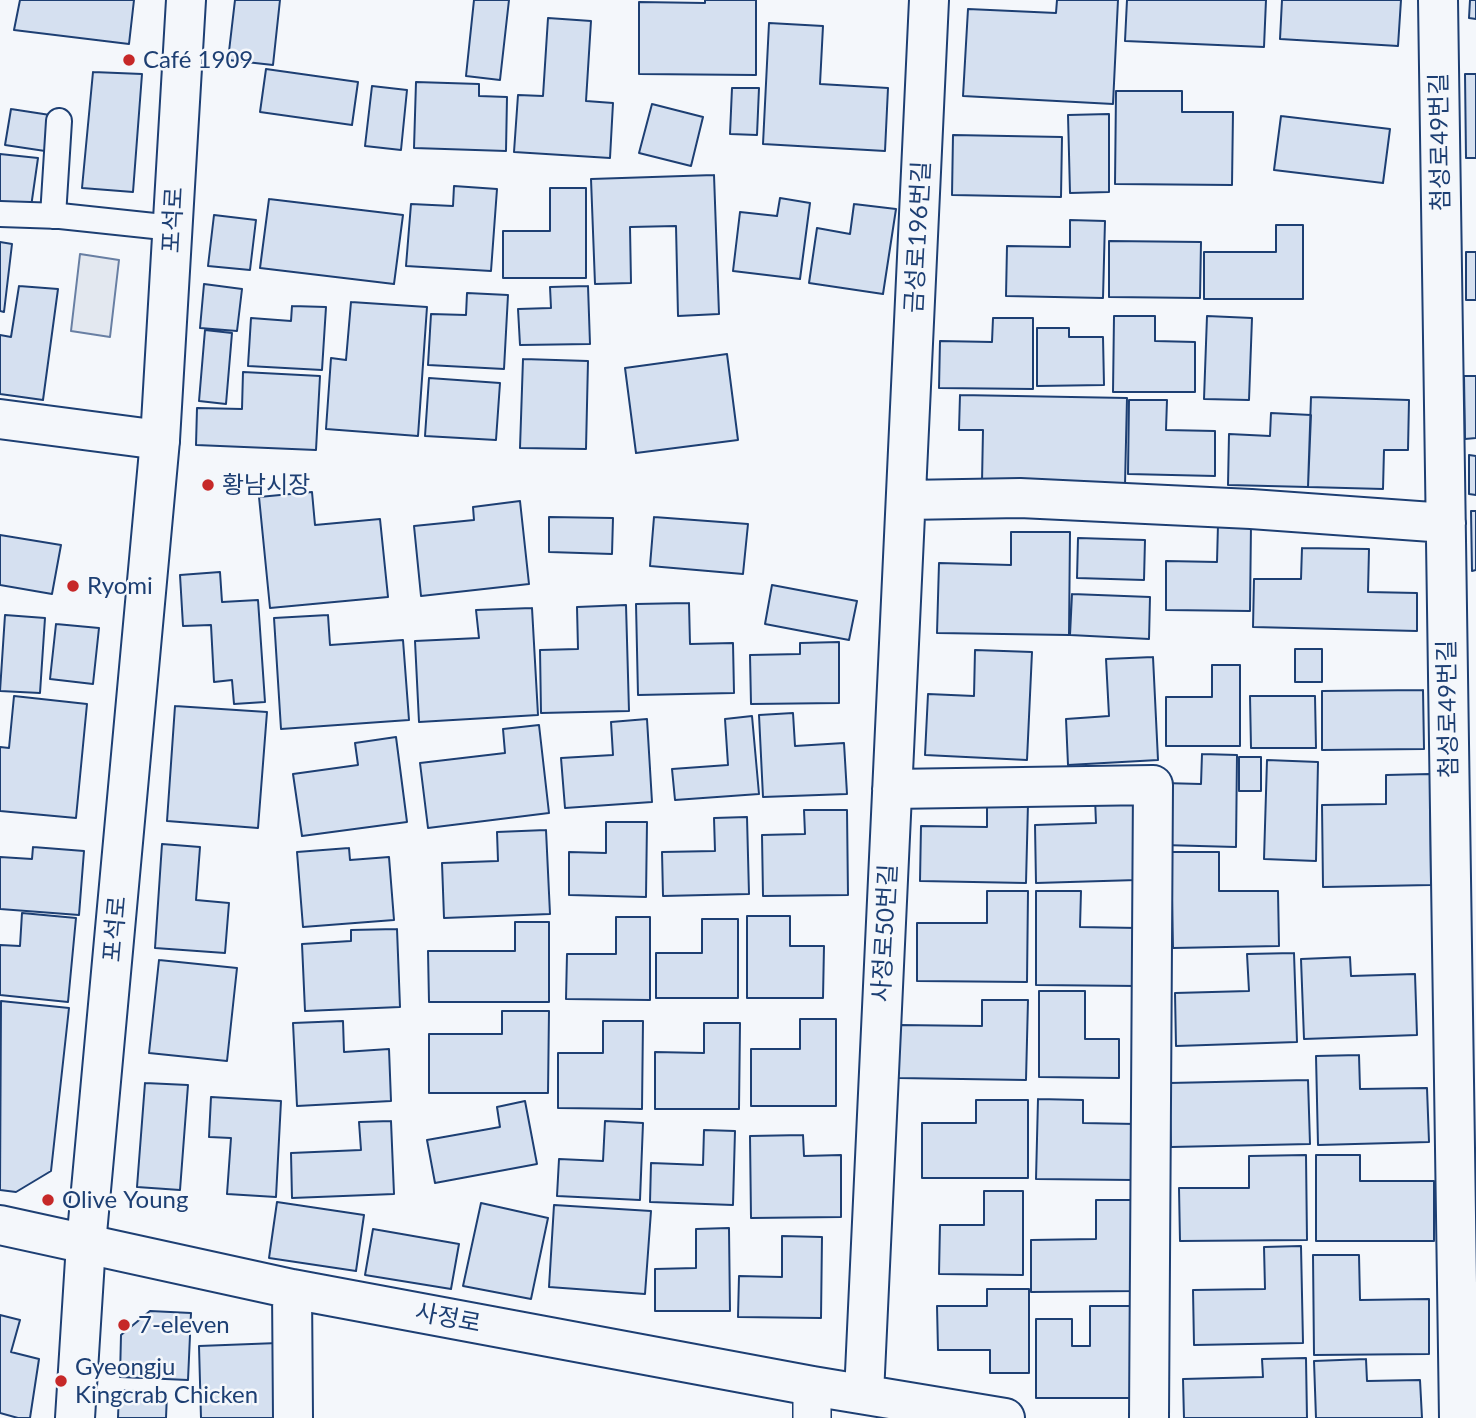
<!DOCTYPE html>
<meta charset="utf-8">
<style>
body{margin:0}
canvas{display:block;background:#f4f7fb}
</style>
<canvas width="1476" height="1418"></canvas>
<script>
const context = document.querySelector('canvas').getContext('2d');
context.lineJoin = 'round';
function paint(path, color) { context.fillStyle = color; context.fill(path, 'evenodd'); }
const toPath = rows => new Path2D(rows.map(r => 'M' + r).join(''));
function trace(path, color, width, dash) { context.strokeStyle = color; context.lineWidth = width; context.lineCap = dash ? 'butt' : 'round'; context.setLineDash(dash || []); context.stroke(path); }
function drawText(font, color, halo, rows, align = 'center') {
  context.font = font + ' Lato,"Noto Sans KR",sans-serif'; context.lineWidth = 5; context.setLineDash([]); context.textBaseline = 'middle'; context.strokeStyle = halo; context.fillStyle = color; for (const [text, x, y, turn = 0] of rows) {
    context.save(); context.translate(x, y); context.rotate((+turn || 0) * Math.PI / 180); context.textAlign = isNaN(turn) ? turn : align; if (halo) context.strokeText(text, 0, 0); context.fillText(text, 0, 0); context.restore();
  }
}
const parking = toPath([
 [80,254,119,260,110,337,71,331,80,254]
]);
paint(parking, '#e3e8f0');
trace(parking, '#687fa3', 2);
const building = toPath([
 [20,0,134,0,129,44,14,30,20,0],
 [235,0,280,0,273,65,228,60,235,0],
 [474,0,509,0,500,80,466,76,474,0],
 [705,0,756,0,756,75,639,74,639,2,705,3,705,0],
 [1057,0,1118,0,1113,104,963,96,968,9,1056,13,1057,0],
 [1127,0,1266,0,1264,47,1125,41,1127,0],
 [1282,0,1401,0,1398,46,1280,39,1282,0],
 [1470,0,1476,0,1476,19,1469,18,1470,0],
 [548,18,591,21,586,101,613,103,610,158,514,152,518,95,543,96,548,18],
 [769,23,823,26,820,84,888,88,885,151,763,144,769,23],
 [266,69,358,82,352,125,260,112,266,69],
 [93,72,142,74,133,192,82,188,93,72],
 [1465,74,1476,74,1476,158,1466,158,1465,74],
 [416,82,479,84,479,96,507,97,506,151,414,148,416,82],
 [372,86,407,90,401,150,365,146,372,86],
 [732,88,759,88,757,135,730,134,732,88],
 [1116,91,1182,91,1182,112,1233,112,1232,185,1115,184,1116,91],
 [652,104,703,117,691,166,639,153,652,104],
 [11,109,50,115,45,151,5,145,11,109],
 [1109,114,1109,192,1070,193,1068,115,1109,114],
 [1281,116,1390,129,1383,183,1274,170,1281,116],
 [953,135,1062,137,1061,197,952,195,953,135],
 [0,154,38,158,31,207,0,203,0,154],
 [714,175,719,314,678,316,676,226,630,227,631,283,595,284,591,179,714,175],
 [454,186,497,189,491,271,406,266,411,204,453,206,454,186],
 [550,188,586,188,586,278,503,278,503,231,550,231,550,188],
 [780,198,810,203,800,279,733,271,740,212,777,216,780,198],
 [269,199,403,215,394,284,260,268,269,199],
 [854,204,896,209,883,294,809,283,817,228,850,234,854,204],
 [214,215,256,220,250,270,208,266,214,215],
 [1070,220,1105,221,1103,298,1006,296,1007,246,1070,247,1070,220],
 [1276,225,1303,225,1303,299,1204,299,1204,252,1276,252,1276,225],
 [1109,241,1201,242,1200,298,1109,297,1109,241],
 [0,242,12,244,4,312,0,311,0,242],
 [1466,252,1476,252,1476,300,1466,300,1466,252],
 [204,284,242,289,237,331,200,328,204,284],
 [19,286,58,289,43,400,0,394,0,335,11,337,19,286],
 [588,286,590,344,520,345,518,309,551,308,550,287,588,286],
 [467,293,508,295,504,369,428,365,431,314,466,315,467,293],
 [351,302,427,307,418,436,326,429,331,358,346,360,351,302],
 [292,306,326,307,322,370,248,366,251,318,291,321,292,306],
 [1114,316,1155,316,1155,341,1195,342,1195,392,1113,392,1114,316],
 [1207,316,1252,318,1249,400,1204,399,1207,316],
 [993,318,1033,318,1033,389,939,388,940,341,992,342,993,318],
 [1037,328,1069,328,1069,337,1103,337,1104,385,1037,386,1037,328],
 [205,330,232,333,226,404,199,401,205,330],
 [727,354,738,440,636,453,625,368,727,354],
 [523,359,588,361,586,449,520,448,523,359],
 [243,372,320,376,316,450,196,445,197,408,242,409,243,372],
 [1464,376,1476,376,1476,438,1465,439,1464,376],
 [429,378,500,383,496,440,425,436,429,378],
 [960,395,1127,398,1125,485,982,482,983,430,959,430,960,395],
 [1311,397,1409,400,1408,450,1384,450,1383,489,1308,487,1311,397],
 [1129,400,1167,400,1166,430,1215,431,1215,476,1128,474,1129,400],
 [1271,413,1311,415,1308,487,1228,485,1229,434,1270,436,1271,413],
 [1469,455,1476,456,1476,495,1469,494,1469,455],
 [312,492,315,525,380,519,388,597,270,608,259,497,312,492],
 [520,501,529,584,421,596,414,526,474,520,473,507,520,501],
 [1471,511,1476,511,1476,570,1472,571,1471,511],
 [549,517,613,518,612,554,549,552,549,517],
 [654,517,748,524,743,574,650,566,654,517],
 [1218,524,1251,524,1250,611,1166,610,1166,561,1217,562,1218,524],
 [1011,532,1070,532,1069,635,937,633,939,563,1011,565,1011,532],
 [0,535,61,545,52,594,0,585,0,535],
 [1078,538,1145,540,1144,580,1077,578,1078,538],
 [1302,548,1369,549,1368,592,1417,593,1417,631,1253,627,1254,579,1301,579,1302,548],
 [220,572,222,602,258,600,265,702,234,704,232,680,214,682,211,625,183,626,180,575,220,572],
 [772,585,857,601,849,640,765,624,772,585],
 [1072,594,1150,597,1149,639,1070,635,1072,594],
 [689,603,690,644,733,643,734,693,638,695,636,604,689,603],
 [626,605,629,711,541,713,540,650,578,649,577,607,626,605],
 [532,608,538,715,419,722,415,641,479,638,476,610,532,608],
 [5,615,45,618,40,693,0,691,5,615],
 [328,615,330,645,403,640,409,720,281,729,274,618,328,615],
 [56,624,99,628,93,684,50,679,56,624],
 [839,642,839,703,751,704,750,655,800,654,800,643,839,642],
 [1295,649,1322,649,1322,682,1295,682,1295,649],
 [975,650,1032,652,1027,760,925,755,928,694,974,696,975,650],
 [1153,657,1158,760,1068,765,1066,719,1109,716,1106,659,1153,657],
 [1212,665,1240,665,1240,746,1166,746,1166,697,1212,697,1212,665],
 [1423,690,1424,749,1322,750,1322,691,1423,690],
 [14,696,87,704,76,818,0,811,0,747,9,748,14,696],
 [1250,696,1315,696,1316,748,1251,748,1250,696],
 [175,706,267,712,258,828,167,821,175,706],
 [793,713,795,746,844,743,847,794,763,797,759,715,793,713],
 [752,716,759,794,675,800,672,769,728,765,725,719,752,716],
 [647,719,652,802,565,808,561,758,613,755,611,722,647,719],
 [539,725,549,813,428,828,420,763,505,753,503,729,539,725],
 [396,737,407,822,302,836,293,774,358,765,355,743,396,737],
 [1202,754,1237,755,1236,847,1163,845,1163,783,1201,784,1202,754],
 [1239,757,1261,757,1261,791,1239,791,1239,757],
 [1267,760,1318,762,1316,861,1264,859,1267,760],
 [1430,774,1431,885,1323,887,1322,805,1386,804,1386,775,1430,774],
 [1135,797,1137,880,1036,883,1035,825,1096,823,1095,798,1135,797],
 [987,802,1028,803,1026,883,920,881,921,826,987,827,987,802],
 [804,810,847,810,848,895,763,896,762,835,805,834,804,810],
 [747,817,749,894,663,896,662,852,715,851,714,818,747,817],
 [606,822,647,822,646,897,569,895,569,852,606,853,606,822],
 [546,830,550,914,444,918,442,863,498,861,497,832,546,830],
 [162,844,200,847,196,900,229,903,225,953,155,948,162,844],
 [33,847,84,851,79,915,0,909,0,857,32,859,33,847],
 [349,848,350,860,389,857,394,920,303,927,297,852,349,848],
 [1171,852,1219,852,1219,891,1278,891,1279,946,1173,948,1171,852],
 [987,891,1028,891,1027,982,917,981,917,923,987,923,987,891],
 [1036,891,1081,891,1080,927,1138,928,1138,986,1036,985,1036,891],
 [22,913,76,918,68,1002,0,995,0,945,20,946,22,913],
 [747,916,790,916,790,946,824,946,823,998,747,998,747,916],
 [616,917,650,917,650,1000,566,999,567,954,616,954,616,917],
 [702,919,738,919,738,998,656,998,656,953,702,953,702,919],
 [515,922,549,922,549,1002,429,1002,428,951,515,951,515,922],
 [397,929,400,1007,305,1011,302,944,351,941,351,930,397,929],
 [1294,953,1297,1042,1176,1046,1175,993,1249,991,1247,954,1294,953],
 [1350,957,1351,976,1415,974,1417,1035,1304,1039,1301,959,1350,957],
 [159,960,237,968,227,1061,149,1053,159,960],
 [1039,991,1085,991,1085,1039,1119,1039,1119,1078,1039,1077,1039,991],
 [982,1000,1028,1000,1026,1080,898,1078,899,1025,982,1026,982,1000],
 [1,1001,69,1008,51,1171,16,1192,0,1190,1,1001],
 [502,1011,549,1011,548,1093,429,1093,429,1034,502,1034,502,1011],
 [800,1019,836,1019,836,1106,751,1106,751,1049,800,1049,800,1019],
 [343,1021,344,1052,389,1049,391,1101,297,1106,293,1023,343,1021],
 [603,1021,643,1021,642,1109,558,1108,558,1053,603,1053,603,1021],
 [704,1023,740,1023,739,1109,655,1109,655,1052,704,1053,704,1023],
 [1359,1055,1360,1089,1427,1088,1429,1142,1318,1145,1316,1056,1359,1055],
 [1308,1080,1310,1144,1171,1147,1169,1083,1308,1080],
 [145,1083,188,1085,180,1190,137,1187,145,1083],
 [211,1097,281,1101,276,1197,227,1194,231,1138,209,1137,211,1097],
 [1038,1099,1083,1100,1083,1123,1136,1124,1134,1180,1036,1179,1038,1099],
 [976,1100,1028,1100,1028,1178,922,1178,922,1123,976,1123,976,1100],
 [525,1101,537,1164,435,1183,427,1140,500,1127,497,1107,525,1101],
 [391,1121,394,1194,292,1198,291,1153,361,1150,359,1122,391,1121],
 [605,1121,643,1123,640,1200,557,1196,559,1159,603,1161,605,1121],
 [704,1130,735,1131,733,1205,650,1202,651,1163,703,1165,704,1130],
 [803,1135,804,1156,841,1155,841,1217,751,1218,750,1136,803,1135],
 [1306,1155,1307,1240,1180,1241,1179,1188,1249,1188,1249,1156,1306,1155],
 [1316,1155,1360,1155,1360,1181,1434,1181,1434,1241,1316,1241,1316,1155],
 [984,1191,1023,1191,1023,1275,939,1274,940,1225,984,1225,984,1191],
 [1096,1200,1135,1200,1137,1291,1031,1292,1031,1240,1096,1239,1096,1200],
 [277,1202,364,1215,356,1271,269,1258,277,1202],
 [481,1203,548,1218,531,1299,463,1286,481,1203],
 [554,1205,651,1211,645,1294,549,1287,554,1205],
 [729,1228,730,1311,655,1311,655,1269,696,1268,696,1229,729,1228],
 [373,1229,459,1244,451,1289,365,1275,373,1229],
 [782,1236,822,1237,821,1318,738,1317,739,1276,782,1277,782,1236],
 [1301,1246,1303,1343,1194,1345,1193,1290,1265,1289,1264,1247,1301,1246],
 [1313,1255,1359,1255,1360,1300,1429,1299,1429,1354,1314,1355,1313,1255],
 [987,1289,1029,1289,1029,1373,990,1373,990,1350,938,1350,937,1306,987,1306,987,1289],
 [1090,1306,1131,1306,1131,1398,1036,1398,1036,1319,1072,1319,1072,1346,1090,1346,1090,1306],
 [150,1311,191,1313,188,1380,120,1377,121,1335,150,1311],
 [0,1315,20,1320,11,1352,39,1359,30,1418,18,1418,0,1413,0,1315],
 [278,1343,280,1418,201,1418,199,1346,278,1343],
 [1306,1358,1307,1418,1184,1418,1183,1379,1263,1377,1262,1359,1306,1358],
 [1366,1359,1367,1381,1420,1380,1422,1418,1316,1418,1314,1361,1366,1359],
 [119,1390,167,1393,166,1418,118,1418,119,1390]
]);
paint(building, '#d5e0f0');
trace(building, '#1d3f73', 2);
const service = toPath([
 [0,214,60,216,173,228],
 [53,216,59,121]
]);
const pedestrian = toPath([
 [812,1418,812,1386]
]);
const minor = toPath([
 [1438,0,1459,1418],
 [0,419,160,440],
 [906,500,1020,498,1251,509,1446,523],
 [892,789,1153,785,1149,1418],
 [0,1225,292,1289,812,1386,1005,1418],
 [292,1289,293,1418],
 [864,1394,929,0]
]);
const primary = toPath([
 [75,1418,86,1244,160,440,186,0]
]);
trace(service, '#1d3f73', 28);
trace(pedestrian, '#1d3f73', 40);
trace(minor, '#1d3f73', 42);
trace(primary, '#1d3f73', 42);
trace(service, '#f4f7fb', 24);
trace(pedestrian, '#f4f7fb', 37);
trace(minor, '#f4f7fb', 38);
trace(primary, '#f4f7fb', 38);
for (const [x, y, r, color] of [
 [129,60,7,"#c62828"],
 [208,485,7,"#c62828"],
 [73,586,7,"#c62828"],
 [48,1200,7,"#c62828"],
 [124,1325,7,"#c62828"],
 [61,1381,7,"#c62828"]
]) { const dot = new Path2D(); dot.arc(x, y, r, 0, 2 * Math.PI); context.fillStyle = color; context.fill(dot); trace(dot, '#f4f7fb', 2.5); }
drawText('24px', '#1d3f73', '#f4f7fb', [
 ["Café 1909",143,60],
 ["황남시장",222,485],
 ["Ryomi",87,586],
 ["Olive Young",62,1200],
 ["7-eleven",138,1325],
 ["Gyeongju",75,1367],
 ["Kingcrab Chicken",75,1395]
], 'left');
drawText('24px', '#1d3f73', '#f4f7fb', [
 ["첨성로49번길",1440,142,-91],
 ["포석로",173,220,-87],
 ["금성로196번길",918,237,-87],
 ["첨성로49번길",1448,709,-91],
 ["포석로",115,929,-85],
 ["사정로50번길",885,933,-87],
 ["사정로",448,1318,11]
]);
</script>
